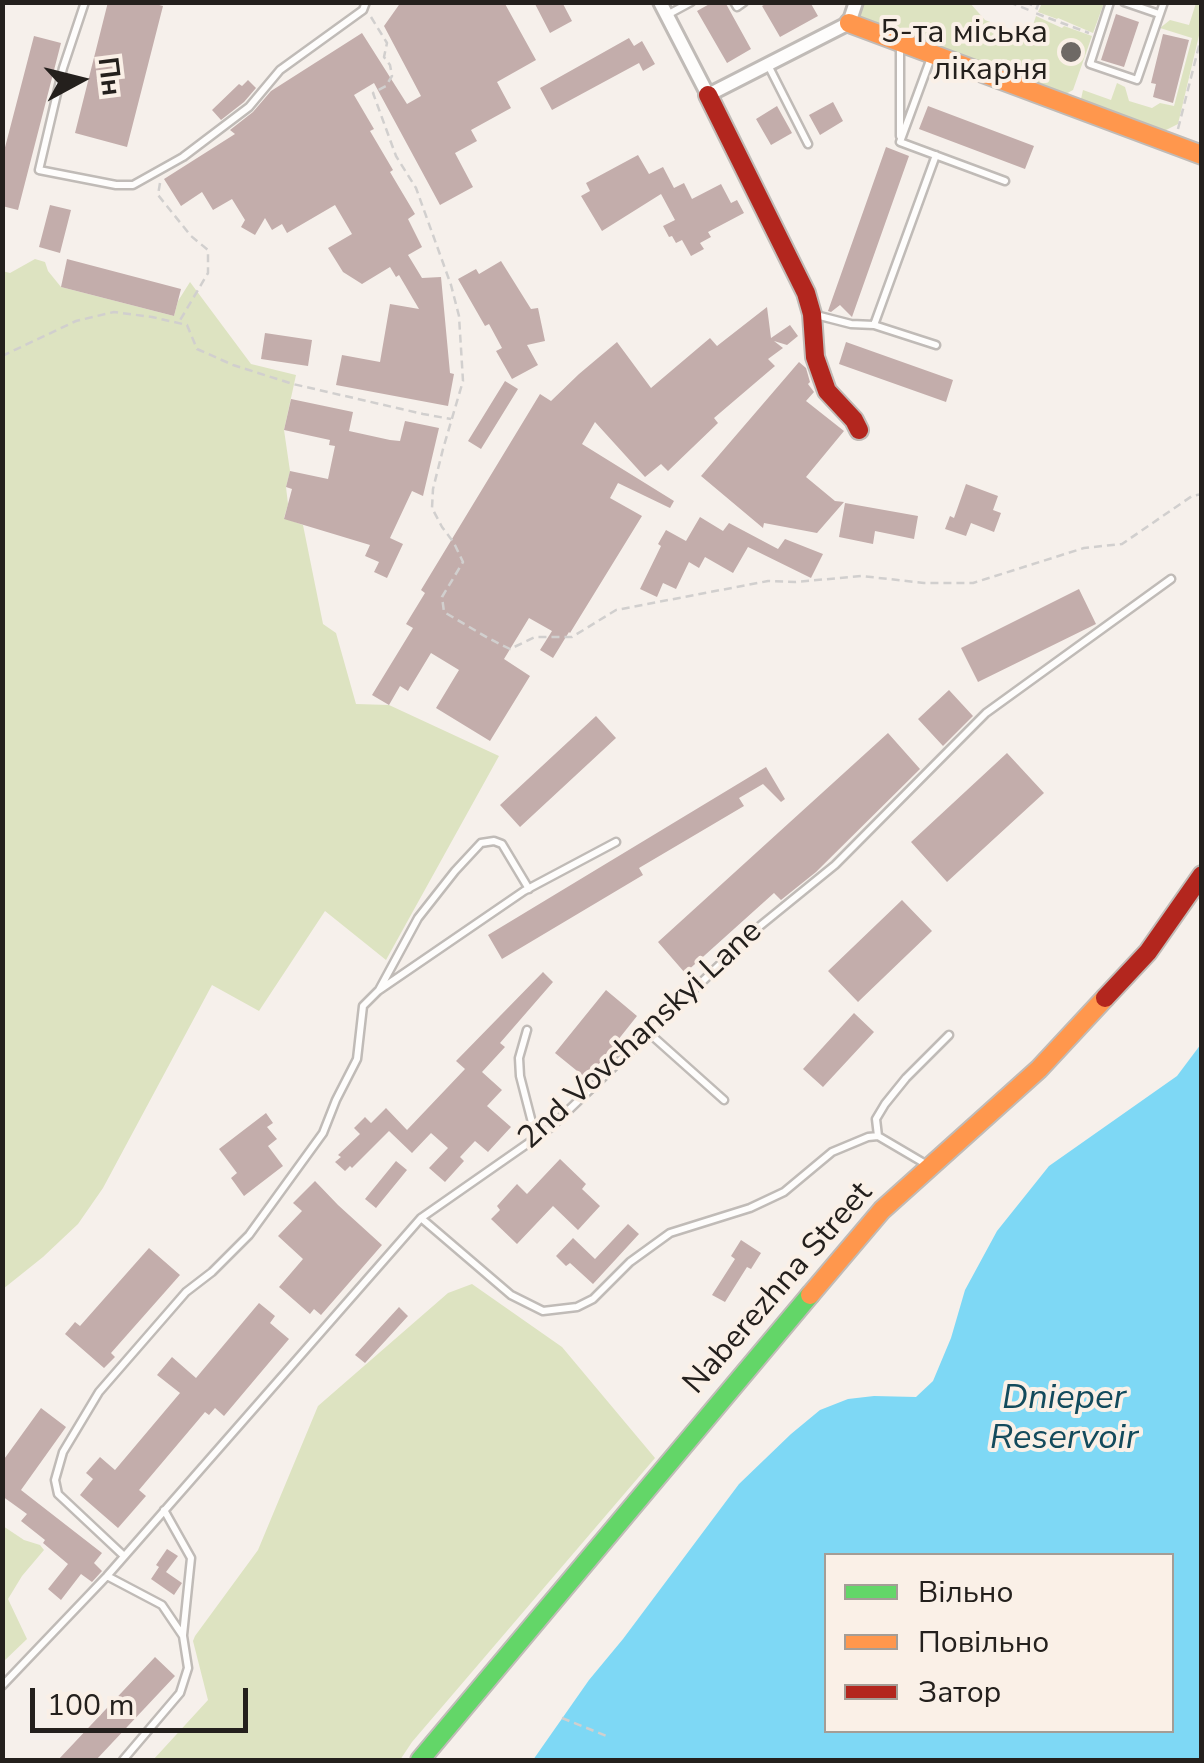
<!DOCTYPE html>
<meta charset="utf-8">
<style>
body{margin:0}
#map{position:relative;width:1204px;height:1763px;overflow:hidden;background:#f6f0eb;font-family:"Nunito Sans",sans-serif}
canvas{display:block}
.frame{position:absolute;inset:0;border:5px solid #24201d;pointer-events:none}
.legend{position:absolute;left:824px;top:1553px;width:350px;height:180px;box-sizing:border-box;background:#faf0e7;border:2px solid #a49d96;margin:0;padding:12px 18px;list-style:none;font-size:30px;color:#24201d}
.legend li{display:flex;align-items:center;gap:20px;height:50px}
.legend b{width:50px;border:2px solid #a49d96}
.north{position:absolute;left:30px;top:30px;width:100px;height:100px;-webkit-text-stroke:8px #faf0e7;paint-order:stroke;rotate:83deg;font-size:28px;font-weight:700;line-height:40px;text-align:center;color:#24201d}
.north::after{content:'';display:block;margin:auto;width:35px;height:45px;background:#24201d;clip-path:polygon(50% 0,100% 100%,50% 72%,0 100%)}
.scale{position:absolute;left:30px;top:1688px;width:218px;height:45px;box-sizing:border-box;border:5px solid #24201d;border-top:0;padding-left:12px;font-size:30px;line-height:35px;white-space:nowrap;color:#24201d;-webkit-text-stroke:8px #faf0e7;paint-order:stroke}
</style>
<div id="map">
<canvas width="1204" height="1763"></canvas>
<div class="frame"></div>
<ul class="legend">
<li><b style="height:12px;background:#63d668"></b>Вільно</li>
<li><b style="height:12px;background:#ff974d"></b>Повільно</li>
<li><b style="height:12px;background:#b3261e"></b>Затор</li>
</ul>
<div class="north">Пн</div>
<div class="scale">100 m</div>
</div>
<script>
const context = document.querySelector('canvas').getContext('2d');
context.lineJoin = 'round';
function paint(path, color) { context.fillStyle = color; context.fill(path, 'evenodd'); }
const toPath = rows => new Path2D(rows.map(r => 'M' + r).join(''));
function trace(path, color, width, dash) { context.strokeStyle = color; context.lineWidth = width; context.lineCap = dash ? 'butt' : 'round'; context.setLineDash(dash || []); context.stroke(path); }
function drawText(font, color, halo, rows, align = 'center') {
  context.font = font + ' "Nunito Sans",sans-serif'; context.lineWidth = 8; context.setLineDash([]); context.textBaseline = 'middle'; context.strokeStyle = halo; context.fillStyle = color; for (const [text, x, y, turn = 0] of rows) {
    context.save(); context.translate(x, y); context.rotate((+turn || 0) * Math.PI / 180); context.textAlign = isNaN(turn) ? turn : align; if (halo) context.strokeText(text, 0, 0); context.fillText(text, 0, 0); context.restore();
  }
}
paint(toPath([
 [861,3,970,3,985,20,1029,37,1036,16,1062,28,1064,26,1092,36,1073,90,1062,96,858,19],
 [1042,3,1042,2,1104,3,1093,33,1058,18,1057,19,1038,12],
 [1196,3,1201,3,1201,27,1178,124,1162,132,1090,106,1081,99,1083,90,1111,100,1117,83,1125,87,1129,101,1152,108,1160,103,1174,106,1192,38,1160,28,1170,20,1189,25],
 [35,259,45,262,48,271,61,287,174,316,178,301,190,282,251,364,296,375,284,430,290,471,286,487,288,504,284,518,303,525,323,624,336,633,356,704,389,705,499,756,386,960,325,911,259,1011,212,985,103,1188,78,1224,43,1257,3,1289,2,271,10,273],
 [472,1284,562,1347,655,1458,412,1742,400,1760,153,1760,208,1700,193,1641,195,1636,258,1550,318,1406,448,1293],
 [3,1526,24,1540,40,1545,44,1550,22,1576,8,1599,27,1639,3,1662]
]), '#dde3c1');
paint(toPath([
 [1201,1044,1201,1760,533,1760,589,1680,623,1639,739,1484,791,1434,820,1410,848,1399,874,1396,916,1397,933,1381,951,1338,965,1290,997,1231,1049,1166,1177,1076],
 [826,1556,1172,1556,1172,1730,826,1730]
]), '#7ed8f5');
paint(toPath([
 [108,2,148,2,163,6,127,147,75,133],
 [401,2,504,2,536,60,497,82,511,108,471,130,477,141,455,153,473,187,440,205,374,83,354,95,374,129,370,131,393,170,390,172,415,214,408,219,422,247,408,255,422,278,441,277,450,373,454,374,448,406,336,385,342,355,380,362,390,304,419,309,399,275,396,277,390,267,362,284,343,272,328,248,352,234,335,205,287,233,282,224,272,230,265,218,255,235,241,227,245,220,232,199,213,210,202,192,181,206,164,179,235,134,230,130,253,112,271,91,362,33,407,104,421,96,384,26],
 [534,2,562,2,572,21,550,33],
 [713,2,725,2,751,49,727,63,697,11],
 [769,2,810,2,818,16,780,37,762,6],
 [1116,14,1139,22,1124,67,1101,60],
 [1163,34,1189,40,1173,103,1153,97,1156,84,1151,83],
 [34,36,61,43,18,210,2,206,2,159],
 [629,38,634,46,642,41,655,64,643,71,639,63,552,110,540,88],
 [248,80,256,88,244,102,221,120,212,110,239,84,242,86],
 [833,102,843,121,820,135,809,115],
 [777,106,792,133,771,145,756,119],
 [928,106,1034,146,1025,169,919,129],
 [886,147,909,156,852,317,840,305,831,312,828,311],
 [638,155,649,174,663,167,674,188,684,183,692,199,721,184,731,203,737,200,744,213,708,232,711,237,700,243,704,249,691,256,682,240,676,243,672,236,669,237,663,226,675,220,661,194,602,231,581,196,590,191,586,183],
 [50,205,71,210,60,253,39,247],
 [67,259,181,289,174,316,61,287],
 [501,261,531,309,538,308,545,341,527,345,538,365,512,379,496,351,502,348,489,324,485,326,458,279,476,269,479,274],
 [767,307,771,338,790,325,798,336,787,345,774,341,783,348,768,359,775,366,714,418,718,423,668,471,661,464,645,477,595,422,582,444,674,501,670,508,618,483,610,498,642,516,570,633,569,632,553,658,540,650,552,631,529,618,504,659,530,676,490,741,436,708,459,670,431,653,408,691,400,686,389,705,372,695,413,628,406,624,425,593,421,590,540,394,551,401,579,374,617,342,651,388,710,338,717,346],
 [265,333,312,340,308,366,261,359],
 [846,342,953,380,946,402,839,364],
 [799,362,806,368,810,382,808,384,814,392,806,401,844,431,806,477,835,501,844,502,817,533,764,523,763,528,701,476],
 [505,381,518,389,481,449,468,441],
 [291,399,353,412,349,431,390,440,400,441,405,421,439,428,423,496,412,491,390,538,403,544,387,578,374,572,379,562,365,556,370,545,284,519,292,489,286,487,290,471,328,479,335,446,329,445,330,440,284,430],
 [966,484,998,496,993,510,1001,513,994,532,971,523,966,536,945,529,950,516,954,518],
 [845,503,918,516,914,539,875,531,873,544,839,537],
 [700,517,723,531,729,523,778,549,785,539,823,554,811,578,748,547,733,573,705,557,699,568,689,562,676,589,663,583,657,597,640,589,661,546,658,544,666,530,686,541],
 [1079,589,1096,624,978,682,961,648],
 [949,690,973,716,943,746,918,719],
 [596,716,616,738,520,827,500,805],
 [888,733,920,769,816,872,781,900,774,893,685,973,658,942],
 [1007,753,1044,793,947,882,911,842],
 [766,767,785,799,781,802,763,784,739,798,744,806,639,868,643,875,502,959,488,935],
 [902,900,932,931,858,1002,828,971],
 [543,972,553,982,500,1043,505,1047,482,1072,502,1090,487,1106,511,1127,488,1152,475,1141,460,1157,464,1161,445,1182,429,1168,448,1148,431,1133,412,1153,389,1131,352,1168,350,1166,345,1171,335,1162,341,1157,338,1155,360,1134,354,1128,365,1117,371,1123,386,1108,407,1130,465,1069,456,1061],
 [606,990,637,1016,587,1079,555,1053],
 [854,1013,874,1032,823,1087,803,1069],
 [266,1113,273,1123,267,1127,277,1139,268,1146,283,1166,244,1196,231,1178,237,1173,219,1149],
 [560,1159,586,1184,582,1189,600,1206,578,1230,553,1206,517,1244,491,1219,500,1210,497,1206,517,1184,527,1194],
 [396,1161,407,1170,376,1208,365,1199],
 [315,1181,338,1205,382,1245,321,1315,314,1309,310,1314,279,1287,303,1259,278,1236,302,1211,293,1203],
 [628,1224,639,1234,593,1284,570,1263,566,1266,556,1256,573,1238,595,1259],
 [741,1240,761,1253,751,1269,747,1267,725,1302,712,1295,735,1259,731,1256],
 [149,1248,180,1275,111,1353,115,1357,104,1368,65,1334,75,1322,80,1326],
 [259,1303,275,1316,270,1323,289,1339,224,1416,215,1408,209,1415,205,1412,139,1490,146,1496,118,1528,80,1495,93,1479,86,1473,100,1457,115,1470,180,1393,157,1375,172,1357,196,1378],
 [399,1307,408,1316,365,1363,355,1355],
 [41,1408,66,1427,21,1490,102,1553,94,1563,102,1571,92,1582,81,1574,61,1600,48,1589,68,1564,43,1543,45,1540,21,1521,27,1514,2,1496,2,1462],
 [167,1549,178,1556,166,1572,182,1583,174,1595,151,1579,159,1567,156,1565],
 [155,1657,175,1676,96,1760,58,1760]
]), '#c3adab');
const lane = toPath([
 [85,2,63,68,39,170,116,185,133,185,183,157,249,107,280,70,363,10,366,2],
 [734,2,737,7,744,2],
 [1110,2,1090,64,1137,80,1164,2],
 [1124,2,1159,14],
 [667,15,691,2],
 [900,43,900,136],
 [932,55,900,142,1005,181],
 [768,65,808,144],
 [936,155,874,325,936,345],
 [816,315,851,324,874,325],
 [379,990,418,918,455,871,481,843,494,841,502,844,529,889],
 [527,1030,519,1058,520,1076,536,1138],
 [649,1033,724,1100],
 [878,1136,876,1119,885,1104,906,1078,949,1035],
 [421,1218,511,1295,543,1311,577,1307,593,1299,630,1262,670,1233,750,1208,784,1192,832,1152,868,1137,878,1136,929,1166],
 [164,1510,191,1558,183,1635],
 [124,1556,58,1494,55,1480,63,1452,99,1392,186,1292,212,1272,249,1235,323,1133,336,1100,357,1059,363,1006,378,991,524,891,616,842],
 [107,1576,162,1605,183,1636,188,1668,180,1693,123,1760],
 [2,1686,107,1576,421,1218,550,1128,760,926,835,865,986,713,1171,579]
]);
const street = toPath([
 [660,2,708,95,849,23,856,2]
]);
const fast = toPath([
 [420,1760,810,1295]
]);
const slow = toPath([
 [849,23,1202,155],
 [810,1295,882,1210,1039,1069,1105,998]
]);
const jam = toPath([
 [708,95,806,293,812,314,815,357,827,391,854,420,859,430],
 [1105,998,1148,952,1202,875]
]);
trace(lane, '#c0bbb7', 11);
trace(street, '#c0bbb7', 18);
trace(fast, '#c0bbb7', 22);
trace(slow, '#c0bbb7', 22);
trace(jam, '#c0bbb7', 22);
trace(toPath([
 [1009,2,1029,10,1032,2],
 [1039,2,1035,13,1089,33],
 [371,17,387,43,384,57,390,65,392,76,386,86,373,93,396,156,416,188,451,285,459,316,463,381,443,449,433,489,432,508,442,527,454,543,463,562,442,597,444,612,488,638,510,649,535,637,572,637,616,610,768,581,795,582,862,576,924,583,973,583,1084,548,1122,544,1192,496,1202,494],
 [1178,129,1202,34],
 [160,183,158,195,191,236,208,250,208,273,179,322],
 [2,356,76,321,114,312,152,317,187,325,197,349,233,365,293,384,423,414,451,419],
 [562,1718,609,1737]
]), '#d1cfce', 2.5, [8, 5]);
trace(lane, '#fefdfc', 6);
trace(street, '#fefdfc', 12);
trace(fast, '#63d668', 18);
trace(slow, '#ff974d', 18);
trace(jam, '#b3261e', 18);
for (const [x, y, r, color] of [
 [1071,52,12,"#6e6965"]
]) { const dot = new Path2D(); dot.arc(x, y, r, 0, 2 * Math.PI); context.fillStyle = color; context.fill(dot); trace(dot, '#faf0e7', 4); }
drawText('32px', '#24201d', '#faf0e7', [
 ["5-та міська",1048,34],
 ["лікарня",1048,71]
], 'right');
drawText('32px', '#24201d', '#faf0e7', [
 ["2nd Vovchanskyi Lane",641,1036,-43],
 ["Naberezhna Street",779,1289,-49]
]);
drawText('italic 35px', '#134a5c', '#faf0e7', [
 ["Dnieper",1064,1400],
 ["Reservoir",1064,1440]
]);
</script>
